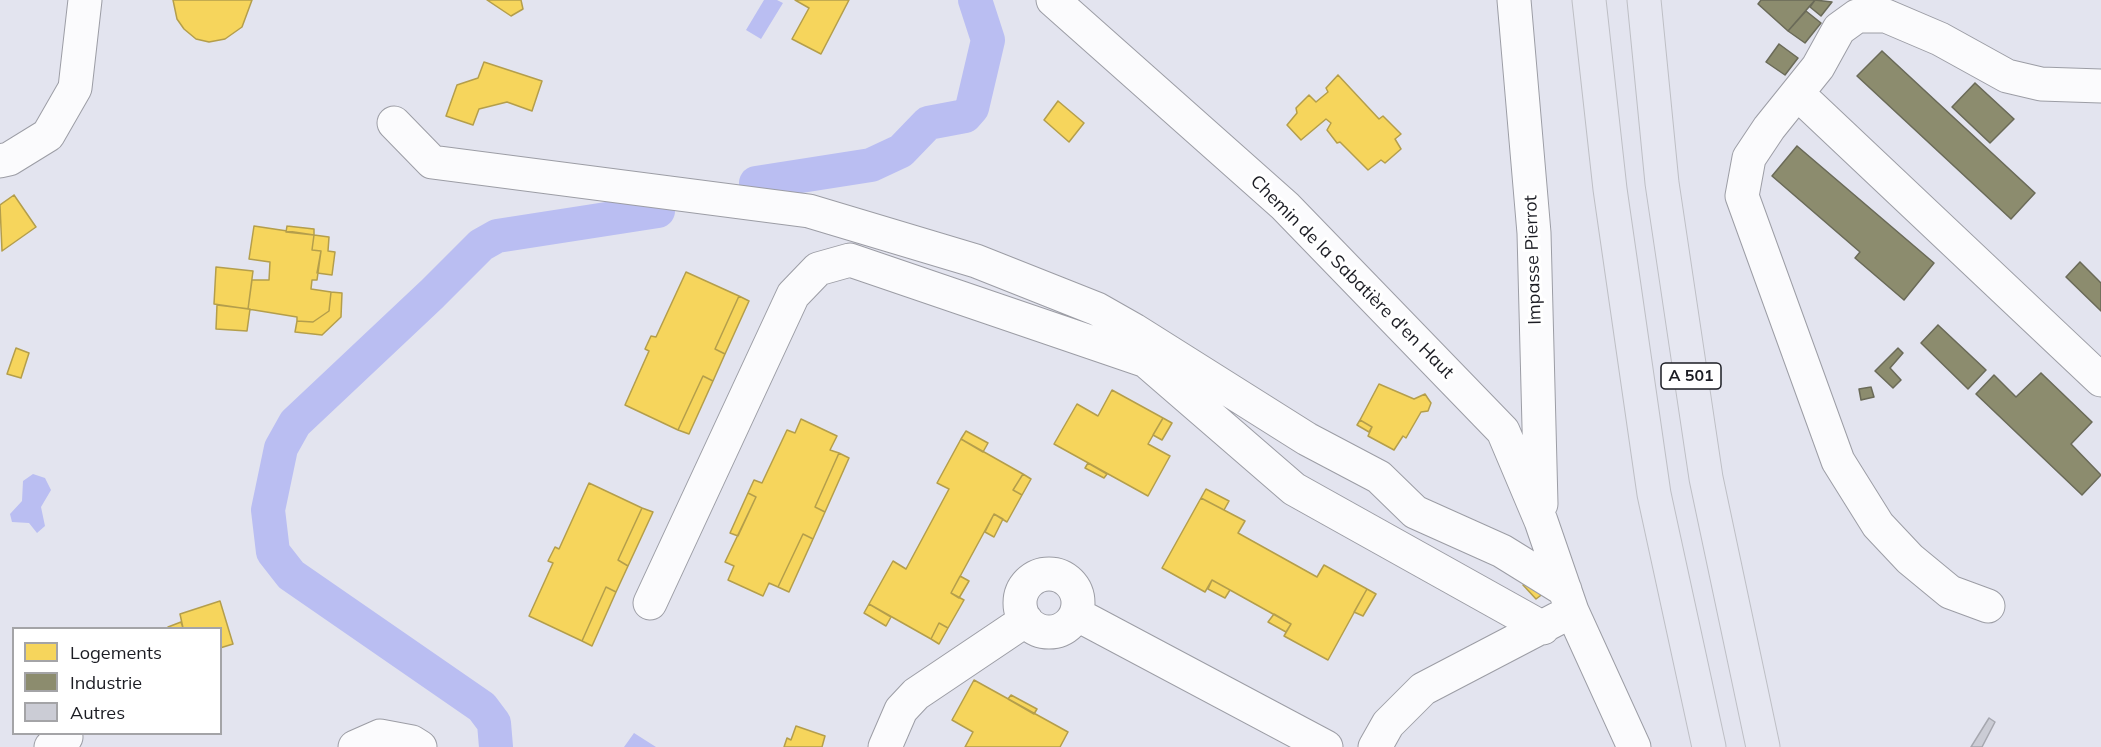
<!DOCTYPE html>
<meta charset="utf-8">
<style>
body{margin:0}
#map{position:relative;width:2101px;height:747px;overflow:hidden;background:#e3e4ef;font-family:Mulish,sans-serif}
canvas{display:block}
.legend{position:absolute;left:12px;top:627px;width:210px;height:108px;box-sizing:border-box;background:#fff;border:2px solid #a4a4a7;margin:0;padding:8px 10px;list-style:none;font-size:18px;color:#1b1c23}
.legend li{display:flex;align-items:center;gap:12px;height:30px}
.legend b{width:30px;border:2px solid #a4a4a7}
</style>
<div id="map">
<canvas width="2101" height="747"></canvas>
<ul class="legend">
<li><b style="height:16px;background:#f6d55c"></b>Logements</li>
<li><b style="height:16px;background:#8c8c6e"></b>Industrie</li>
<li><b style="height:16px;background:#cbccd5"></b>Autres</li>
</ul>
</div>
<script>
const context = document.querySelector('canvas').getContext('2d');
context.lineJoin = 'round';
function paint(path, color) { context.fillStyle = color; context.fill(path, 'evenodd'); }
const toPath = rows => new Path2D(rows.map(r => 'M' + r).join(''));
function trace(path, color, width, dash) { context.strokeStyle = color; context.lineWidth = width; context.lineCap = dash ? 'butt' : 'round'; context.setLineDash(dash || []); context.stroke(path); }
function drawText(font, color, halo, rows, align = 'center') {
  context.font = font + ' Mulish,sans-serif'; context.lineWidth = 6; context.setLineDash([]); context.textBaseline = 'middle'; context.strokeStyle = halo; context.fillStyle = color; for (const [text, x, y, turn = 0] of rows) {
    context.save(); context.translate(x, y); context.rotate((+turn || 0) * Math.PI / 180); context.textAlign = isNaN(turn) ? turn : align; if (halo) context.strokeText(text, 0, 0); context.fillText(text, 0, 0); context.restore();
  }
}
paint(toPath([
 [764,0,777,0,783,3,761,39,746,30],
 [33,474,45,478,51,490,41,507,45,526,37,533,29,523,12,522,10,514,22,501,23,481],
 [634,733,656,747,624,747]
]), '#babef2');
const homes = toPath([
 [173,0,252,0,242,27,225,39,209,42,196,39,184,29,177,19,173,0],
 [487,0,521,0,523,9,511,16,487,0],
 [795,0,849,0,821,54,792,39,809,8,795,0],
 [484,62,542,81,532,111,507,102,479,109,473,125,446,116,457,85,478,78,484,62],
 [1338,75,1379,119,1383,116,1401,134,1395,139,1401,149,1385,163,1381,160,1368,170,1340,142,1337,143,1327,130,1331,123,1326,119,1301,140,1287,125,1297,113,1296,108,1309,95,1316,102,1328,92,1326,88,1338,75],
 [1058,101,1084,123,1069,142,1044,120,1058,101],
 [14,195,36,227,2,251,0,205,14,195],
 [254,226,314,235,312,250,321,251,317,280,312,280,311,289,331,292,329,311,313,322,297,321,297,317,248,309,252,280,269,280,270,262,249,259,254,226],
 [287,226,314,229,314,235,286,232,287,226],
 [314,235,329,237,328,251,335,252,332,275,317,273,321,251,312,250,314,235],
 [216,267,253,271,248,309,214,304,216,267],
 [686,272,739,296,715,349,725,354,713,381,703,376,678,430,625,405,649,351,645,349,651,336,656,337,686,272],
 [331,292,342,293,341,317,322,335,295,332,297,321,313,322,329,311,331,292],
 [739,296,749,301,725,354,715,349,739,296],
 [217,305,250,309,247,331,216,329,217,305],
 [16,348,29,353,21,378,7,374,16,348],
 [703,376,713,381,689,434,678,430,703,376],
 [1379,384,1414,399,1425,394,1431,403,1428,411,1421,412,1406,438,1403,436,1394,450,1368,436,1372,427,1360,420,1379,384],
 [1112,390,1163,418,1148,444,1170,456,1148,496,1054,444,1077,404,1098,416,1112,390],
 [1163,418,1172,423,1162,440,1153,435,1163,418],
 [801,419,837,436,830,450,839,453,815,507,825,512,813,539,803,534,778,587,769,583,763,596,728,580,734,566,725,562,756,497,748,493,754,480,762,483,787,430,795,433,801,419],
 [1360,420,1372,427,1369,432,1357,425,1360,420],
 [966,431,988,443,983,452,961,439,966,431],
 [961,439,1023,474,1013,490,1022,495,1007,522,994,514,951,593,964,600,948,628,939,623,931,639,869,604,893,561,906,569,949,489,937,483,961,439],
 [839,453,849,458,825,512,815,507,839,453],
 [1088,463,1107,474,1104,478,1085,468,1088,463],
 [1023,474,1031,479,1022,495,1013,490,1023,474],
 [589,483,642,508,618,560,628,566,616,592,606,587,582,641,529,616,553,563,548,561,555,547,559,549,589,483],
 [1206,489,1229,501,1224,510,1201,498,1206,489],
 [748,493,756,497,738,536,730,533,748,493],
 [1201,498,1245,521,1238,533,1317,577,1324,565,1367,589,1328,660,1284,636,1291,624,1230,590,1212,580,1205,592,1162,568,1201,498],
 [642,508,653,512,628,566,618,560,642,508],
 [994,514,1003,519,994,537,985,532,994,514],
 [803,534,813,539,789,592,778,587,803,534],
 [960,576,969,581,959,598,951,593,960,576],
 [1531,579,1544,593,1536,599,1523,585,1531,579],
 [1212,580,1230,590,1225,598,1208,589,1212,580],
 [606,587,616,592,592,646,582,641,606,587],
 [1367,589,1376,594,1363,616,1354,612,1367,589],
 [220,601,233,644,220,648,220,628,183,628,180,614,220,601],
 [869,604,891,617,886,626,864,613,869,604],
 [1274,614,1291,624,1286,632,1268,622,1274,614],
 [181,622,183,628,168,628,168,627,181,622],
 [939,623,948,628,939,644,931,639,939,623],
 [974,680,1068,732,1060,747,965,747,973,732,952,720,974,680],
 [1011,695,1037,709,1034,714,1008,699,1011,695],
 [796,726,825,736,822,747,784,747,787,738,791,740,796,726]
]);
paint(homes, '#f6d55c');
trace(homes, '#b49e4b', 1.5);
const industry = toPath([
 [1761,0,1815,0,1788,31,1758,4,1761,0],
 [1815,0,1832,2,1821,16,1810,7,1815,0],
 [1806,11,1821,23,1805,43,1788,31,1806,11],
 [1779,44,1798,58,1785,75,1766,62,1779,44],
 [1882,51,2035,193,2011,219,1857,76,1882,51],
 [1975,83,2014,119,1990,143,1952,107,1975,83],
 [1797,146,1934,263,1904,300,1855,258,1860,252,1772,176,1797,146],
 [2080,262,2101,283,2101,311,2066,277,2080,262],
 [1938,325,1986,370,1968,389,1921,343,1938,325],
 [1898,348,1903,353,1890,368,1901,380,1893,388,1875,371,1898,348],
 [2041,373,2092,422,2071,444,2101,475,2082,495,1976,394,1994,375,2016,397,2041,373],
 [1871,387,1874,397,1861,400,1859,389,1871,387]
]);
paint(industry, '#8c8c6e');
trace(industry, '#6a6a58', 1.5);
trace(toPath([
 [756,183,871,165,901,151,928,123,965,116,972,108,988,40,975,0],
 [496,747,494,723,482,707,291,575,273,552,268,510,281,448,295,423,432,294,481,245,497,236,658,211]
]), '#babef2', 34);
const building = toPath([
 [1989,718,1995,722,1982,747,1971,747,1989,718]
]);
paint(building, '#cbccd5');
trace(building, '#a6a7af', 1.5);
const minor = toPath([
 [1053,0,1285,206,1503,431,1541,521,1572,611,1634,747],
 [1514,0,1534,233,1541,504],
 [1798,94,2101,380],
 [394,123,432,162,809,211,976,261,1097,309,1134,330,1307,439,1379,477,1415,512,1502,551,1565,590],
 [0,161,9,159,48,135,75,88,85,0],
 '1020 603a29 29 0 1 1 58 0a29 29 0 1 1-58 0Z',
 [650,603,793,295,818,269,850,260,1146,361,1294,489,1543,628],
 [1988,606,1950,592,1910,559,1878,525,1838,461,1742,196,1749,158,1769,128,1818,67,1839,29,1857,16,1886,16,1940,39,2007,76,2041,84,2101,86],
 [1076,614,1326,747],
 [51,747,66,737],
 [355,747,380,736,412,742,420,747],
 [885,747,901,710,916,694,1026,620],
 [1375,747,1388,724,1423,689,1557,619]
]);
const highway = toPath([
 [1589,0,1610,189,1654,494,1709,747],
 [1644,0,1662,183,1706,478,1763,747]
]);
trace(minor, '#9c9da5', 35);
trace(highway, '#bebfc5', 35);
trace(minor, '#fbfbfd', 33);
trace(highway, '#e6e7f1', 33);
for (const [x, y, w] of [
 [1691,376,60]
]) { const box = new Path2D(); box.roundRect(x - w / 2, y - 13, w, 26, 4.5); context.fillStyle = '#fff'; context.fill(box); trace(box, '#1b1c23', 1.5); }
drawText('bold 16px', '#1b1c23', null, [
 ["A 501",1691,376]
]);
drawText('18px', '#1b1c23', '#fff', [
 ["Impasse Pierrot",1533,260,-92],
 ["Chemin de la Sabatière d'en Haut",1352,277,45]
]);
</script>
